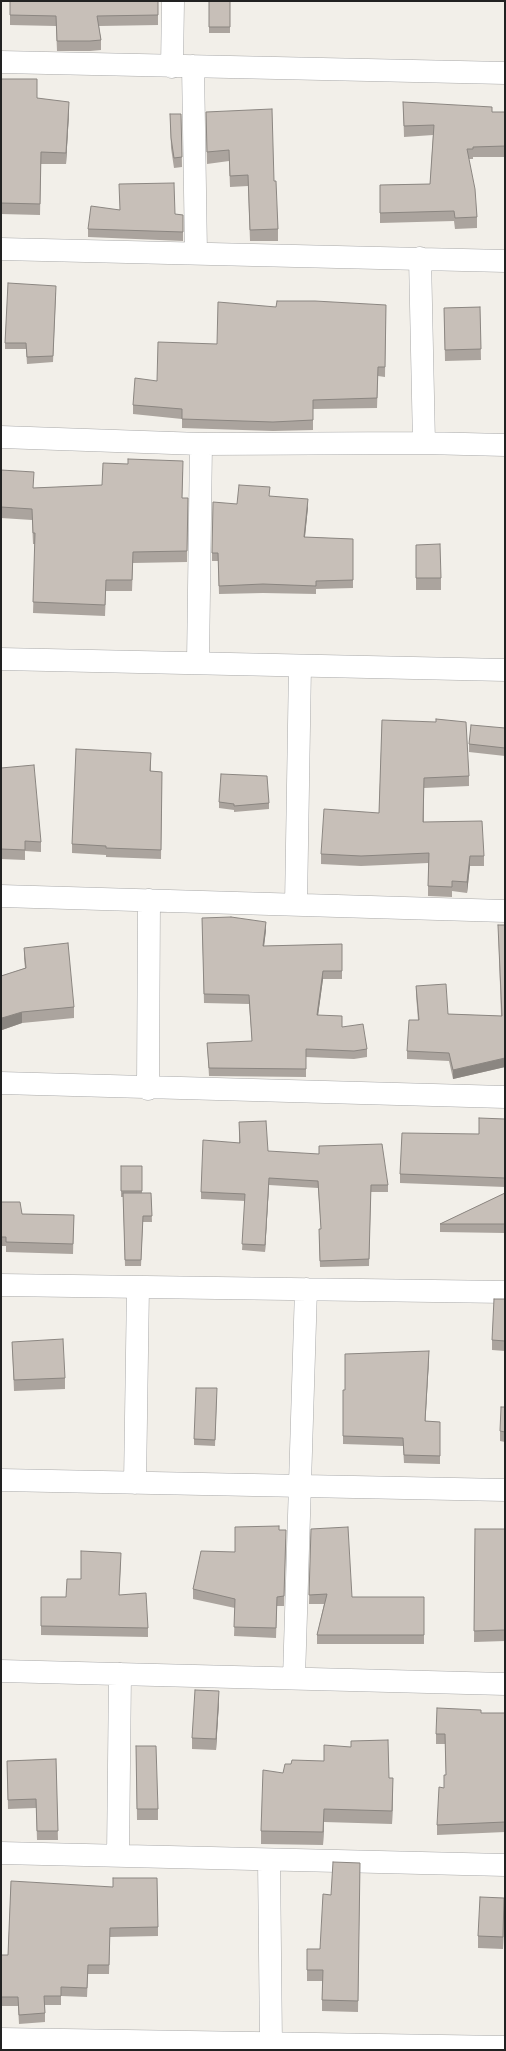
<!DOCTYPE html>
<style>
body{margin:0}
#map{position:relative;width:506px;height:2051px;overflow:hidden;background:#f2efe9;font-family:"Work Sans",sans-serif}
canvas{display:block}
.frame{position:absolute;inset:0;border:2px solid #222;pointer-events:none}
</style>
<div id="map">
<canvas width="506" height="2051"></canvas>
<div class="frame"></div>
</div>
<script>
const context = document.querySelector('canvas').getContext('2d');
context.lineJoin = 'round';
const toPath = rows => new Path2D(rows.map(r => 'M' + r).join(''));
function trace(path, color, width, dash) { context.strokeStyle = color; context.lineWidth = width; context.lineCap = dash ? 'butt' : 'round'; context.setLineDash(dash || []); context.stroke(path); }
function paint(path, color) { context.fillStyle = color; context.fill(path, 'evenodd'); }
const minor = toPath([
 [1,62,505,73],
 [193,66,196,253],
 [172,67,173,1],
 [1,249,505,261],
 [420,258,424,443],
 [1,437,201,444,424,443,505,445],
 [198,662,201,444],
 [1,896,505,911],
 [296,904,300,666],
 [1,1083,505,1097],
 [148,1089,149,900],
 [1,1285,505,1292],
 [1,1480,505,1490],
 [135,1483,138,1287],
 [1,1671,505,1684],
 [294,1678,306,1289],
 [1,1853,505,1865],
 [118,1855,120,1674],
 [269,1860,271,2044],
 [1,2039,505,2047]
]);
const tertiary = toPath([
 [1,659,505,670]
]);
trace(minor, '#a9a9a9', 23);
trace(tertiary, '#a9a9a9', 23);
trace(minor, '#fff', 22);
trace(tertiary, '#fff', 22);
paint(toPath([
 [10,1,158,15,158,25,99,26,101,40,101,50,90,51,57,51,56,26,10,25],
 [209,1,230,1,230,33,209,33],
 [1,79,37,98,69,113,66,164,41,164,40,215,1,214],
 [403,102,492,112,505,112,505,157,473,157,473,159,469,159,477,217,477,228,455,229,454,221,380,223,380,185,430,184,433,135,404,137],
 [206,112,274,181,278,229,278,241,250,241,248,186,230,187,229,161,207,164],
 [170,114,181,114,182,167,174,168,171,148],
 [120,210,183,215,183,241,88,237,88,229],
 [56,292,53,362,27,364,26,349,5,349,5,343],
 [386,305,385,377,378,376,377,408,313,409,313,430,273,431,182,428,182,419,133,414,133,405,157,381,276,307],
 [480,307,481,360,445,361,444,308],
 [1,470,33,488,102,485,183,472,182,498,188,498,187,562,133,563,132,591,106,591,105,616,33,613,35,544,33,544,32,520,1,518],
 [270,496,308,507,305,537,353,539,353,588,316,589,316,594,263,593,219,594,218,561,212,561,212,553,237,504],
 [416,545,441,578,441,590,416,590],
 [382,720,469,776,469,786,424,788,424,822,484,856,484,866,470,866,467,893,452,891,452,897,428,896,428,863,361,866,321,864,321,854,379,813],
 [505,728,505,756,469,752,469,744],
 [151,762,151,771,162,772,161,859,106,857,106,855,72,853,72,844],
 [1,768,41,842,41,852,25,851,25,860,1,859],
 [219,802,269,803,269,809,234,812,234,810,219,808],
 [202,918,266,930,264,946,342,944,342,979,323,979,318,1015,342,1027,367,1049,367,1057,354,1059,306,1057,306,1077,209,1076,207,1043,252,1041,249,1004,204,1003],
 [498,925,505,1067,453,1079,449,1061,407,1059,407,1051,418,1020,416,995,416,986,448,1014,501,1016],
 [24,948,74,1007,74,1018,22,1023,2,1030,1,1027,1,976,25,968,24,959],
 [505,1119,505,1187,400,1183,400,1174,479,1134],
 [239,1122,268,1151,388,1185,388,1192,371,1192,369,1266,320,1267,319,1236,321,1229,318,1188,269,1185,265,1252,242,1250,245,1201,201,1199,201,1192,239,1143],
 [121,1166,142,1166,142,1193,151,1193,152,1222,143,1222,141,1266,125,1266,123,1197,121,1197],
 [505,1193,505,1233,440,1232,440,1224],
 [1,1202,22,1214,74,1215,73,1254,6,1252,6,1246,1,1246],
 [505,1299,505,1351,492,1350,492,1340],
 [12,1342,65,1378,65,1389,14,1391],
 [429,1359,425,1421,440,1422,440,1464,404,1463,403,1446,343,1444,343,1390,345,1390],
 [217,1394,215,1446,194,1445,194,1439],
 [505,1407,505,1442,500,1441,500,1431],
 [311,1529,352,1597,424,1597,424,1644,317,1644,317,1635,324,1604,309,1604],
 [475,1529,505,1529,505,1641,474,1642],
 [279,1530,286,1540,284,1606,277,1606,276,1638,234,1636,235,1608,193,1599,193,1589,235,1552],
 [121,1562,119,1595,148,1628,148,1637,41,1635,41,1626,66,1597,81,1579],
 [219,1702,216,1750,192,1749,192,1738],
 [481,1713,505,1713,505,1832,437,1835,437,1825,444,1788,444,1775,446,1775,445,1744,436,1744,436,1734],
 [136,1746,158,1809,158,1820,137,1820],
 [56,1759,58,1840,37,1840,36,1808,8,1809,7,1761],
 [283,1773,389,1778,393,1791,392,1824,324,1822,323,1845,261,1844,261,1831],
 [360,1863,358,2012,322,2011,322,1981,307,1981,307,1949,320,1949,331,1895],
 [11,1881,158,1927,158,1936,110,1937,109,1974,88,1974,87,1997,61,1996,61,2005,45,2005,45,2022,19,2024,18,2006,1,2006,1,1955,8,1955],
 [504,1910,503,1949,478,1948,478,1936]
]), '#aba49e');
paint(toPath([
 [69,102,69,113,66,164,66,153],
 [308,499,308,507,304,545,304,537],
 [470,856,470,866,467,893,467,882],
 [266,922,266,930,263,954,263,946],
 [323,971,323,979,317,1023,317,1015],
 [22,1012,22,1023,2,1030,2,1018],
 [505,1058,505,1067,453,1079,453,1070],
 [269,1178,269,1185,265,1252,265,1245],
 [429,1351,429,1359,425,1429,425,1421],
 [219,1691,219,1702,216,1750,216,1739],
 [393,1778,393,1791,392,1824,392,1811],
 [324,1809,324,1822,323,1845,323,1832],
 [504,1898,504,1910,503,1949,503,1937]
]), '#8b8681');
const building = toPath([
 [10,1,158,1,158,15,97,16,101,40,90,41,57,41,56,16,10,15,10,1],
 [209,1,230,1,230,27,209,27,209,1],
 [1,79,37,79,37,98,69,102,66,153,41,152,40,204,1,203,1,79],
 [403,102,492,107,492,112,505,112,505,146,473,147,473,149,467,149,475,189,477,217,455,218,454,211,380,213,380,185,430,184,434,125,404,126,403,102],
 [272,109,274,181,276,181,278,229,250,230,248,175,230,176,229,150,207,152,206,112,272,109],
 [170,114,181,114,182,157,174,158,171,138,170,114],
 [174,183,175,214,183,215,183,232,88,229,91,206,120,210,119,184,174,183],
 [8,283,56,286,53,356,27,357,26,343,5,343,8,283],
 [277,301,315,301,386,305,385,367,378,367,377,398,313,400,313,420,273,422,182,419,182,409,133,405,135,378,157,381,158,342,217,344,218,302,276,307,277,301],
 [480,307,481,349,445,350,444,308,480,307],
 [128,459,183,461,182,498,188,498,187,551,133,552,132,580,106,580,105,605,33,602,35,533,33,533,32,509,1,507,1,470,34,472,33,488,102,485,103,463,128,464,128,459],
 [239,485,270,487,269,496,308,499,304,537,353,539,353,580,316,581,316,586,263,584,219,586,218,553,212,553,213,502,237,504,239,485],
 [440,544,441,578,416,578,416,545,440,544],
 [436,719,466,722,469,776,424,778,423,822,482,821,484,856,470,856,467,882,452,881,452,887,428,886,429,853,361,856,321,854,324,809,379,813,382,720,436,722,436,719],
 [471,725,505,728,505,748,469,744,471,725],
 [76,749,151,753,150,771,162,772,161,850,106,848,106,846,72,844,76,749],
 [34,765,41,842,25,841,25,850,1,849,1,768,34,765],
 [221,774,267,776,269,803,234,806,234,804,219,802,221,774],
 [231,917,266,922,263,946,342,944,342,971,323,971,317,1015,342,1016,342,1027,363,1024,367,1049,354,1051,306,1049,306,1069,209,1068,207,1043,252,1041,249,995,204,994,202,918,231,917],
 [498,925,505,925,505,1058,453,1070,449,1053,407,1051,409,1020,419,1020,416,986,446,984,448,1014,502,1016,498,925],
 [68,943,74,1007,22,1012,2,1018,1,1016,1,976,26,968,24,948,68,943],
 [479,1118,505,1119,505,1178,400,1174,402,1133,479,1134,479,1118],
 [266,1121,268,1151,319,1154,319,1146,382,1144,388,1185,371,1185,369,1259,320,1261,319,1229,321,1229,318,1181,269,1178,265,1245,242,1244,245,1194,201,1192,203,1140,240,1143,239,1122,266,1121],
 [121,1166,142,1166,142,1191,121,1191,121,1166],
 [123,1193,151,1193,152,1216,143,1216,141,1260,125,1260,123,1193],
 [505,1193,505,1224,440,1224,505,1193],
 [1,1202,20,1202,22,1214,74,1215,73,1244,6,1242,6,1237,1,1237,1,1202],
 [494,1299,505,1299,505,1341,492,1340,494,1299],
 [63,1339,65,1378,14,1380,12,1342,63,1339],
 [429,1351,425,1421,440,1422,440,1456,404,1455,403,1438,343,1436,343,1390,345,1390,345,1354,429,1351],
 [196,1388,217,1388,215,1440,194,1439,196,1388],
 [501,1407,505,1407,505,1432,500,1431,501,1407],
 [279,1526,279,1530,286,1530,284,1596,277,1597,276,1628,234,1627,235,1599,193,1589,201,1551,235,1552,235,1527,279,1526],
 [348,1527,352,1597,424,1597,424,1635,317,1635,327,1594,309,1595,311,1529,348,1527],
 [475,1529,505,1529,505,1630,474,1631,475,1529],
 [81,1551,121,1553,119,1595,146,1593,148,1628,41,1626,41,1597,66,1597,67,1579,81,1579,81,1551],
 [195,1690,219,1691,216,1739,192,1738,195,1690],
 [437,1708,481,1710,481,1713,505,1713,505,1822,437,1825,439,1787,444,1788,444,1775,446,1775,445,1734,436,1734,437,1708],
 [388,1740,389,1778,393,1778,392,1811,324,1809,323,1832,261,1831,263,1770,283,1773,285,1764,291,1764,292,1760,324,1761,324,1745,351,1747,351,1741,388,1740],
 [136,1746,156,1746,158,1809,137,1809,136,1746],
 [56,1759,58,1831,37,1831,36,1799,8,1800,7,1761,56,1759],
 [333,1862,360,1863,358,2001,322,2000,323,1970,307,1970,307,1949,320,1949,323,1894,331,1895,333,1862],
 [113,1878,157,1878,158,1927,110,1928,109,1965,88,1965,87,1988,61,1987,61,1996,44,1996,45,2013,19,2015,18,1997,1,1997,1,1955,8,1955,11,1881,113,1887,113,1878],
 [480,1897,504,1898,503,1937,478,1936,480,1897]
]);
paint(building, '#c7bfb8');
trace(building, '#8b8681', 1);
</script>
